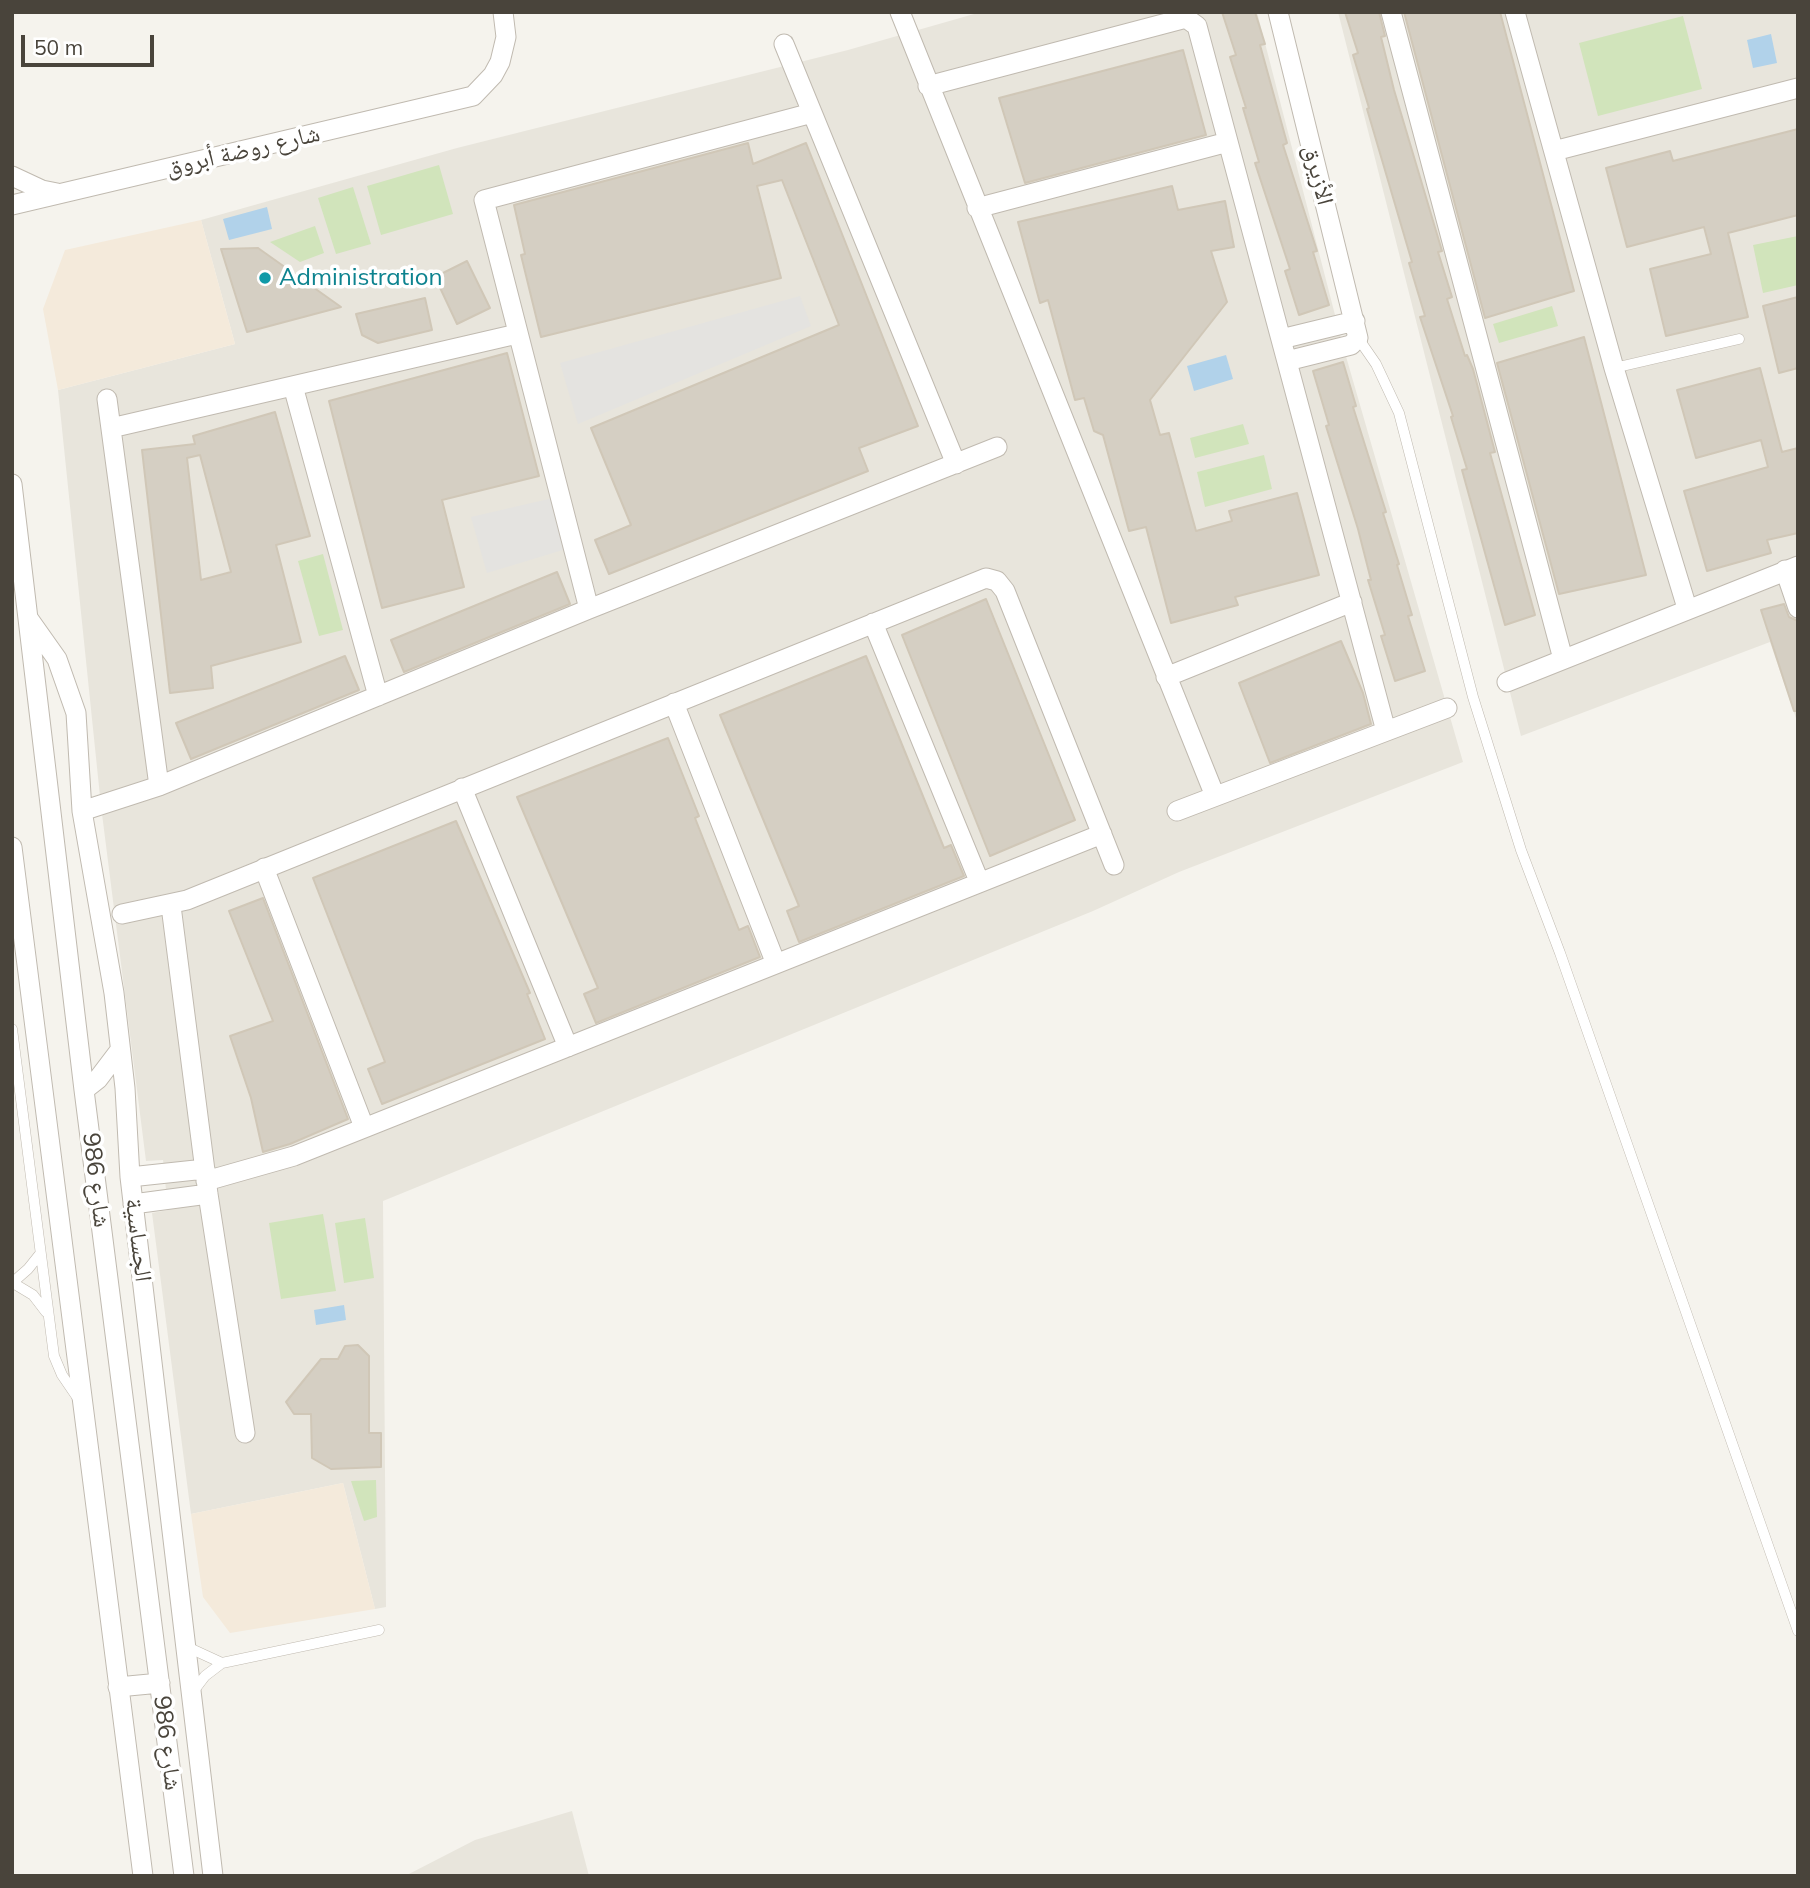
<!DOCTYPE html>
<meta charset="utf-8">
<style>
body{margin:0}
#map{position:relative;width:1810px;height:1888px;overflow:hidden;background:#f5f3ed;font-family:Mulish,sans-serif}
canvas{display:block}
.frame{position:absolute;inset:0;border:14px solid #49443b;pointer-events:none}
.scale{position:absolute;left:21px;top:35px;width:133px;height:32px;box-sizing:border-box;border:4px solid #49443b;border-top:0;padding-left:9px;font-size:21px;line-height:24px;white-space:nowrap;color:#49443b;-webkit-text-stroke:5px #fff;paint-order:stroke}
</style>
<div id="map">
<canvas width="1810" height="1888"></canvas>
<div class="frame"></div>
<div class="scale">50 m</div>
</div>
<script>
const context = document.querySelector('canvas').getContext('2d');
context.lineJoin = 'round';
function paint(path, color) { context.fillStyle = color; context.fill(path, 'evenodd'); }
const toPath = rows => new Path2D(rows.map(r => 'M' + r).join(''));
function trace(path, color, width, dash) { context.strokeStyle = color; context.lineWidth = width; context.lineCap = dash ? 'butt' : 'round'; context.setLineDash(dash || []); context.stroke(path); }
function drawText(font, color, halo, rows, align = 'center') {
  context.font = font + ' Mulish,"Noto Naskh Arabic",sans-serif'; context.lineWidth = 7; context.setLineDash([]); context.textBaseline = 'middle'; context.strokeStyle = halo; context.fillStyle = color; for (const [text, x, y, turn = 0] of rows) {
    context.save(); context.translate(x, y); context.rotate((+turn || 0) * Math.PI / 180); context.textAlign = isNaN(turn) ? turn : align; if (halo) context.strokeText(text, 0, 0); context.fillText(text, 0, 0); context.restore();
  }
}
paint(toPath([
 [981,12,1257,12,1343,346,1463,762,1179,872,1093,911,383,1201,386,1607,375,1609,343,1483,191,1514,152,1213,168,1210,163,1160,146,1161,101,806,58,390,235,344,201,220,457,148,848,50],
 [1338,12,1798,12,1798,724,1770,642,1521,736],
 [572,1811,589,1876,405,1876,475,1840]
]), '#e8e5dc');
paint(toPath([
 [201,220,235,344,58,390,43,309,65,250],
 [343,1483,375,1609,230,1633,203,1597,191,1514]
]), '#f4eadb');
paint(toPath([
 [1683,16,1702,89,1598,116,1579,43],
 [439,165,453,214,381,235,367,186],
 [353,187,371,244,336,254,318,198],
 [315,226,324,253,300,262,270,242],
 [1798,236,1798,285,1763,293,1753,245],
 [1552,306,1558,326,1499,343,1493,324],
 [1243,424,1249,444,1195,458,1190,438],
 [1264,455,1272,489,1205,507,1197,472],
 [323,554,343,630,319,636,298,561],
 [323,1214,336,1291,281,1299,269,1223],
 [365,1218,374,1278,344,1283,335,1223],
 [376,1480,377,1517,364,1521,351,1481]
]), '#d1e4bb');
paint(toPath([
 [800,296,811,326,578,424,560,363],
 [553,498,566,549,487,573,471,517]
]), '#e4e3e0');
paint(toPath([
 [1771,34,1777,63,1753,68,1747,40],
 [267,207,272,229,229,240,223,219],
 [1226,355,1233,379,1194,391,1187,366],
 [344,1305,346,1320,316,1325,314,1310]
]), '#b1d2ea');
const building = toPath([
 [1222,12,1255,12,1265,44,1260,45,1287,143,1283,145,1317,251,1313,252,1329,305,1299,315,1285,271,1290,269,1255,163,1259,162,1243,108,1246,108,1230,57,1236,55,1222,12],
 [1345,12,1379,12,1385,36,1381,37,1394,90,1442,251,1438,252,1452,297,1447,299,1465,356,1467,355,1473,369,1495,452,1490,453,1535,615,1505,625,1462,470,1467,469,1451,417,1453,416,1420,317,1425,316,1409,263,1412,262,1367,109,1369,108,1353,55,1358,53,1345,12],
 [1404,12,1500,12,1574,291,1485,318,1404,12],
 [1183,50,1206,135,1025,183,999,98,1183,50],
 [1798,129,1798,215,1728,233,1748,317,1666,336,1650,269,1711,254,1704,227,1627,247,1606,168,1670,151,1673,161,1798,129],
 [748,143,753,164,806,143,918,426,859,448,868,471,609,574,595,540,631,525,591,428,839,325,782,180,757,186,781,278,541,337,521,255,525,254,514,205,748,143],
 [1172,186,1178,210,1225,201,1234,247,1211,251,1227,302,1150,400,1160,435,1169,433,1196,531,1232,521,1229,511,1297,493,1319,575,1235,597,1238,605,1171,623,1146,527,1129,531,1103,435,1094,431,1084,398,1075,400,1048,300,1040,303,1018,222,1172,186],
 [258,248,341,307,247,332,221,249,258,248],
 [467,261,490,308,457,324,435,277,467,261],
 [1798,297,1798,368,1779,373,1763,306,1798,297],
 [425,298,432,330,378,343,362,335,356,314,425,298],
 [1584,337,1646,575,1559,594,1497,363,1584,337],
 [507,353,539,476,442,500,464,587,382,608,329,401,507,353],
 [1343,362,1356,406,1353,407,1386,512,1383,513,1399,564,1397,565,1412,615,1408,616,1425,671,1395,681,1381,636,1385,635,1368,580,1371,580,1358,529,1326,426,1329,425,1313,371,1343,362],
 [1760,368,1782,452,1798,448,1798,533,1767,540,1771,553,1707,571,1684,491,1768,467,1761,440,1696,458,1677,390,1760,368],
 [275,412,310,536,276,545,301,642,211,666,213,688,170,693,142,450,195,444,193,436,275,412],
 [200,455,231,572,201,580,187,458,200,455],
 [557,572,570,604,404,672,391,640,557,572],
 [986,599,1075,820,990,856,902,635,986,599],
 [1784,604,1789,617,1798,621,1798,711,1794,711,1761,610,1784,604],
 [1341,641,1363,693,1371,724,1270,763,1239,683,1341,641],
 [345,656,359,690,191,759,176,723,345,656],
 [866,656,944,848,951,845,964,876,799,942,787,911,799,906,720,715,866,656],
 [668,738,699,816,695,818,739,930,748,926,760,957,596,1023,584,994,598,988,517,797,668,738],
 [456,821,530,993,527,994,545,1039,382,1104,368,1069,385,1062,313,878,456,821],
 [263,898,348,1119,290,1144,263,1152,251,1098,230,1036,273,1021,229,911,263,898],
 [358,1345,369,1356,369,1433,381,1433,381,1467,331,1469,312,1458,311,1414,294,1414,286,1402,321,1359,338,1359,345,1346,358,1345]
]);
paint(building, '#d5cfc3');
trace(building, '#d0c7b7', 2);
const service = toPath([
 [1358,338,1376,364,1399,413,1473,697,1521,850,1560,953,1798,1631],
 [1614,368,1739,339],
 [12,1029,54,1356,62,1375,77,1397],
 [12,1283,28,1269,40,1254],
 [13,1283,33,1295,46,1312],
 [185,1646,222,1663],
 [192,1693,205,1676,222,1663,379,1630]
]);
const minor = toPath([
 [900,12,1215,796],
 [1278,12,1358,338,1351,345,1287,361],
 [1391,12,1563,659],
 [1515,12,1614,368,1687,608],
 [784,44,956,464],
 [928,86,1186,18,1197,26,1386,731],
 [1554,151,1798,88],
 [12,176,42,190,57,193],
 [12,205,473,96,493,75,500,62,506,37,503,12],
 [977,208,1228,142],
 [1281,339,1355,321],
 [293,386,378,696],
 [107,399,159,786],
 [111,428,517,334],
 [12,484,84,1090,184,1876],
 [1785,570,1798,608],
 [589,609,484,200,812,113],
 [28,618,57,659,76,713,82,811,114,993,125,1088,130,1177,213,1876],
 [873,623,979,881],
 [1166,677,1352,602],
 [1507,682,1798,566],
 [674,703,776,964],
 [462,788,568,1047],
 [82,811,159,786,589,609,997,447],
 [1177,811,1447,708],
 [12,847,143,1876],
 [264,868,364,1127],
 [171,906,208,1194,245,1433],
 [122,914,187,900,986,578,997,581,1005,591,1114,865],
 [84,1090,98,1079,120,1050],
 [130,1177,205,1169],
 [206,1181,294,1156,1102,834],
 [133,1204,208,1194],
 [118,1687,160,1683]
]);
trace(service, '#c0bab0', 11);
trace(minor, '#c0bab0', 21);
trace(service, '#fff', 10);
trace(minor, '#fff', 19);
for (const [x, y, r, color] of [
 [265,278,7,"#0f9aa8"]
]) { const dot = new Path2D(); dot.arc(x, y, r, 0, 2 * Math.PI); context.fillStyle = color; context.fill(dot); trace(dot, '#fff', 2.5); }
drawText('24px', '#49443b', '#fff', [
 ["شارع روضة أبروق",243,151,-13],
 ["الأزيرق",1318,175,76],
 ["شارع 986",96,1180,83],
 ["الجساسية",138,1240,83],
 ["شارع 986",167,1743,83]
]);
drawText('24px', '#0d838f', '#fff', [
 ["Administration",279,278]
], 'left');
</script>
